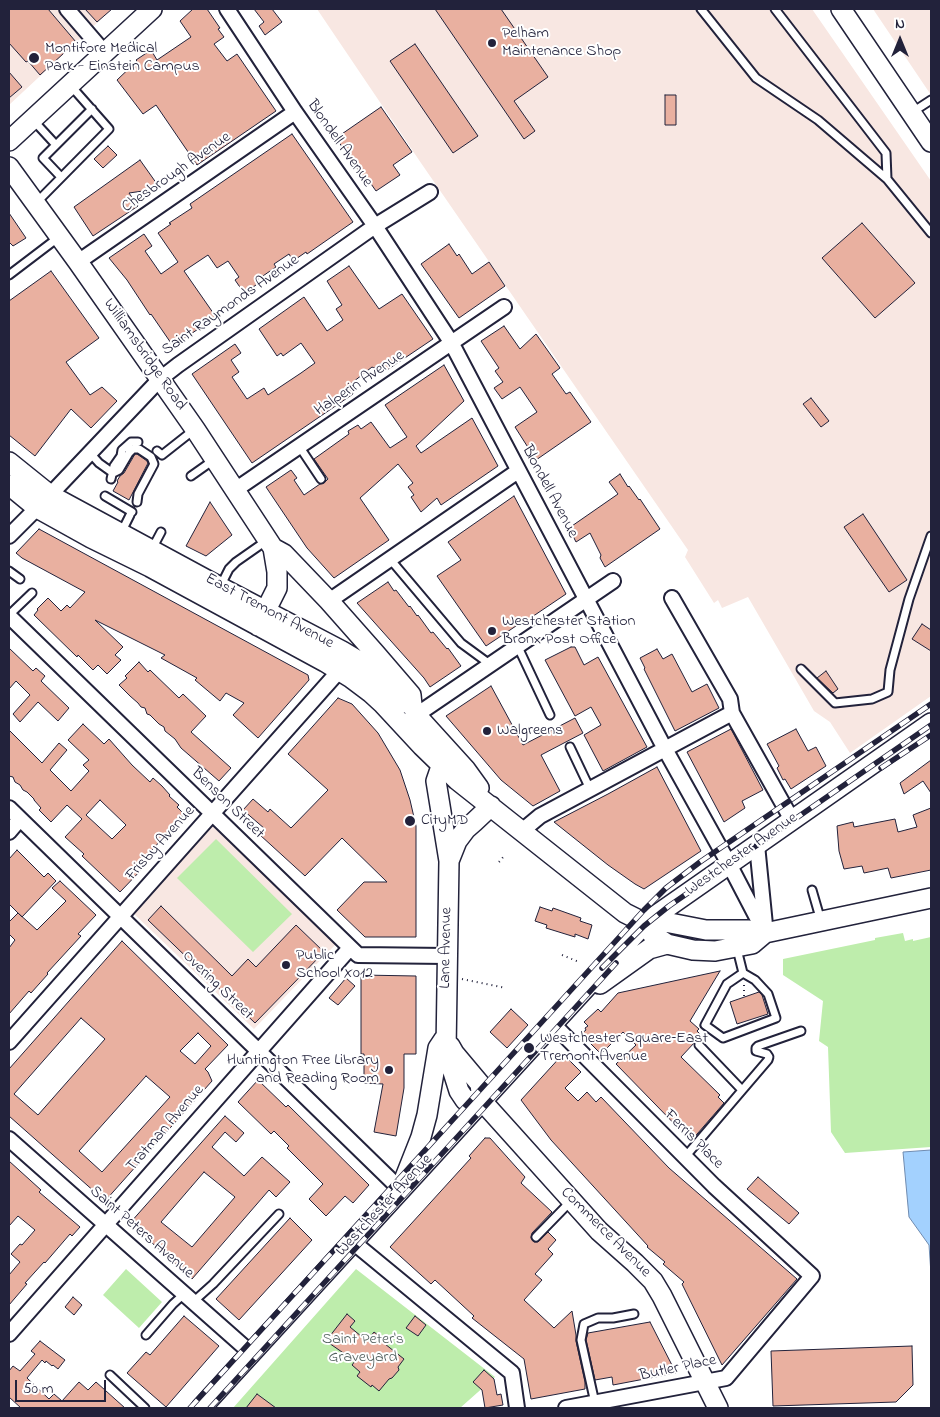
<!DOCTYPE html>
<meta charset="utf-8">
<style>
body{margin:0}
#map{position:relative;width:940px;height:1417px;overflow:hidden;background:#fff;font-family:"Indie Flower",sans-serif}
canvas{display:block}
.frame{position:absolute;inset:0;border:10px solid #22223b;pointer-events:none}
.north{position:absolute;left:875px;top:15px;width:50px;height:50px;-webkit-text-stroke:4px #fff;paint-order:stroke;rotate:0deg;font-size:14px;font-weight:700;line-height:20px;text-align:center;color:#22223b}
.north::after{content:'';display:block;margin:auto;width:18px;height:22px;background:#22223b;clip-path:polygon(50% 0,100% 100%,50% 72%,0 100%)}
.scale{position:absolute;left:15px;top:1380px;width:91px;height:22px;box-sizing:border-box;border:2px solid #22223b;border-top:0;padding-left:6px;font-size:15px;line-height:18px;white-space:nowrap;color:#22223b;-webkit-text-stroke:4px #fff;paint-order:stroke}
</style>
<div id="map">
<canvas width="940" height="1417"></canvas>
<div class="frame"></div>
<div class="north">N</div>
<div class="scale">50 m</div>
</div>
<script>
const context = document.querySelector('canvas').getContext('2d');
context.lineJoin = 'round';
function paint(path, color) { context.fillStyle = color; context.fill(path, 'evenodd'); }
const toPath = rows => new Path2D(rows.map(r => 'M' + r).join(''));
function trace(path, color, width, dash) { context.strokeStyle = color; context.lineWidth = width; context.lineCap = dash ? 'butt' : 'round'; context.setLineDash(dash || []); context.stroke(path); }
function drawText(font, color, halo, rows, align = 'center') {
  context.font = font + ' "Indie Flower",sans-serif'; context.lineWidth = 4; context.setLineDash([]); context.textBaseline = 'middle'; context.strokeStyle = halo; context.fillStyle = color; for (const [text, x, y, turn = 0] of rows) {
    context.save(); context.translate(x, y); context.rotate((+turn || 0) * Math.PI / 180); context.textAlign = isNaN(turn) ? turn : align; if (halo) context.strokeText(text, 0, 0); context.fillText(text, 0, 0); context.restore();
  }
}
paint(toPath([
 [9,9,112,9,9,105],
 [317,9,812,9,931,181,931,696,850,753,830,722,814,711,748,597,722,608,718,600,714,603,685,557,688,550,421,163],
 [873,9,931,9,931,95],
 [213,826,336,944,254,1029,131,911]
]), '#f8e7e2');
paint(toPath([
 [216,839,292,914,253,952,177,878],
 [903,933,905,941,913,939,913,941,931,937,931,1147,845,1153,831,1132,828,1047,819,1041,823,1001,783,975,783,959,875,940,875,938],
 [126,1269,162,1302,139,1328,103,1295],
 [356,1269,495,1377,460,1408,233,1408]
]), '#beedac');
const water = toPath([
 [931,1150,931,1274,929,1245,909,1217,903,1152,931,1150]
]);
paint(water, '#a3d1fe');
trace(water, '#6f8bb0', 1);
const building = toPath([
 [9,9,48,9,76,42,40,75,28,61,26,62,9,43,9,9],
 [85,9,112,9,97,22,85,9],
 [193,9,207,9,220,28,218,29,224,37,214,44,227,61,237,54,276,111,197,165,156,105,143,114,117,80,137,61,136,60,151,50,157,60,191,37,180,21,193,9],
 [254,9,272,9,282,22,265,35,259,26,264,22,254,9],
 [435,9,501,9,548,77,514,101,535,131,524,139,435,9],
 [415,44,478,136,453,153,390,61,415,44],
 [9,72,22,87,9,98,9,72],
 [665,95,676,95,676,125,665,125,665,95],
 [381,107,412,152,393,165,400,175,376,191,369,181,367,183,336,138,381,107],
 [292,134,353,222,307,254,306,252,293,261,289,254,274,264,276,267,257,280,259,283,244,293,235,280,239,277,228,261,217,268,208,255,184,271,216,317,173,346,151,314,150,315,127,280,109,258,144,234,152,246,145,251,161,274,178,262,158,233,171,224,169,223,192,208,190,204,292,134],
 [108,146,117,155,103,168,94,159,108,146],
 [140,160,157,184,150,190,129,193,138,206,93,236,74,207,140,160],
 [9,213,26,238,13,246,9,242,9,213],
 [862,223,915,283,875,318,822,258,862,223],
 [449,244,457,256,459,254,472,274,489,262,505,286,459,318,421,264,449,244],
 [349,266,379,309,402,294,433,339,387,370,382,363,374,368,372,367,348,386,353,394,252,463,192,374,235,344,241,353,231,360,239,372,232,377,247,399,264,388,268,395,301,373,315,363,301,343,283,356,281,353,277,356,259,329,304,297,327,331,343,320,336,309,342,305,327,281,349,266],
 [51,271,99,338,66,362,90,395,102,387,117,401,91,428,71,409,35,456,9,435,9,301,51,271],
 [504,326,520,349,536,334,560,368,552,374,566,394,570,392,591,422,536,460,515,427,537,412,520,387,502,399,494,388,503,382,495,371,499,368,481,341,504,326],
 [444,365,464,401,416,446,421,453,472,418,498,466,441,505,437,498,421,512,411,497,414,495,408,487,413,483,398,464,360,498,389,540,334,578,307,548,266,487,291,470,297,478,294,480,304,495,320,484,324,483,328,479,314,459,349,434,348,431,358,425,361,429,371,422,390,448,407,437,385,405,444,365],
 [811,398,829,421,821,427,803,404,811,398],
 [135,454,137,454,147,461,148,463,129,500,113,491,118,482,117,481,120,476,124,473,135,454],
 [620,474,628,487,629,486,639,500,640,499,660,529,605,567,600,558,601,555,590,533,576,542,569,528,618,494,609,482,620,474],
 [514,496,566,594,523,623,522,622,486,646,437,576,461,560,448,542,514,496],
 [210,502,232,535,206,556,186,546,210,502],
 [863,514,907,580,889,592,844,527,863,514],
 [39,529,308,675,309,680,258,738,233,715,244,703,226,693,220,701,195,680,197,678,161,658,165,655,95,620,123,647,115,655,121,660,107,674,98,665,93,670,78,655,77,657,34,615,38,610,37,609,48,598,61,611,67,605,70,608,85,592,22,558,16,553,39,529],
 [388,582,394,591,396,590,409,607,410,606,417,616,418,615,431,633,433,632,447,649,448,648,461,666,430,687,424,678,357,603,388,582],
 [922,624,931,630,931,651,912,639,922,624],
 [571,647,575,647,584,665,598,657,647,747,603,771,584,735,601,725,591,707,575,716,545,660,571,647],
 [9,648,33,671,36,668,45,676,41,681,69,708,58,721,38,702,20,722,13,714,30,695,16,681,9,689,9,648],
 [657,649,663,659,672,654,692,692,707,684,719,708,675,731,644,669,645,668,640,658,657,649],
 [139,662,148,672,150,670,179,698,183,694,206,716,191,732,231,768,219,781,181,748,175,739,165,731,164,727,159,724,150,715,147,714,145,708,141,707,138,703,130,696,119,685,127,678,125,676,139,662],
 [826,671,838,689,833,693,817,678,826,671],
 [491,686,523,745,575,718,583,733,541,755,560,791,533,806,501,780,446,716,491,686],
 [338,698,352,704,378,733,400,770,410,800,416,826,416,937,365,937,337,910,364,882,387,882,342,838,305,876,260,835,265,829,243,810,253,799,268,812,270,809,291,828,328,790,288,754,338,698],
 [83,724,104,744,109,739,132,765,150,782,153,778,162,786,170,795,169,796,179,805,177,807,184,814,170,830,174,833,166,841,163,838,140,863,144,867,120,892,82,856,84,854,65,837,82,819,67,805,51,822,39,810,41,808,34,800,34,799,27,792,23,790,20,785,15,782,13,777,9,776,9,730,42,763,59,743,67,750,50,770,71,791,89,771,83,765,89,760,68,740,83,724],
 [100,800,126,825,112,839,86,815,100,800],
 [731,729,763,790,742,801,745,808,724,822,687,752,731,729],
 [796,729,808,751,816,747,826,766,791,789,785,779,783,780,777,768,779,766,767,744,796,729],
 [931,760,931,793,923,781,904,794,900,783,931,760],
 [657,767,701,851,644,889,635,884,608,865,554,822,608,794,657,767],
 [931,808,931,870,891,878,888,868,864,873,862,866,844,869,839,851,837,826,853,822,854,827,895,819,898,832,917,827,913,815,931,808],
 [17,850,44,877,48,873,56,881,22,917,9,904,9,859,17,850],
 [60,881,96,915,78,934,81,936,47,973,48,974,31,993,29,991,9,1014,9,948,15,940,9,934,9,922,18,913,37,930,66,901,52,888,60,881],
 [161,906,232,976,248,959,256,967,296,925,324,952,255,1023,148,920,161,906],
 [540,907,552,911,553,908,581,918,580,921,592,925,588,939,575,934,575,937,546,928,547,925,535,921,540,907],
 [122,941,228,1045,205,1069,208,1072,212,1081,105,1201,9,1116,9,1069,122,941],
 [81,1018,105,1039,38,1115,14,1094,81,1018],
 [198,1033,211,1046,195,1064,180,1051,198,1033],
 [146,1076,170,1097,102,1172,79,1151,146,1076],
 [720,971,690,1021,699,1029,697,1031,702,1036,695,1042,681,1057,720,1095,718,1097,724,1103,691,1141,616,1064,636,1045,623,1032,601,1054,581,1034,586,1030,585,1028,588,1026,584,1022,598,1009,601,1012,618,993,720,971],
 [361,975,416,976,416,1054,404,1054,404,1088,396,1136,374,1132,383,1084,364,1083,364,1054,361,1054,361,975],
 [346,978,355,986,338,1005,329,998,346,978],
 [759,992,762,995,768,1014,737,1024,730,1002,759,992],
 [511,1009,528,1025,507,1048,490,1032,511,1009],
 [563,1054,581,1072,565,1088,578,1101,587,1092,596,1102,601,1097,669,1168,797,1279,722,1365,682,1284,684,1282,663,1264,665,1262,647,1247,648,1246,572,1163,551,1140,521,1100,563,1054],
 [258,1080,286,1107,288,1105,369,1185,353,1203,345,1196,326,1216,309,1199,323,1184,287,1148,289,1146,274,1131,271,1134,238,1102,258,1080],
 [225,1116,244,1133,236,1142,225,1132,212,1147,244,1176,262,1157,290,1182,276,1197,269,1190,192,1279,130,1223,225,1116],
 [204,1172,235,1197,192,1247,161,1222,204,1172],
 [485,1138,490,1138,525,1177,521,1183,552,1212,532,1233,531,1238,534,1242,538,1242,548,1232,556,1240,548,1249,553,1254,535,1274,542,1280,524,1300,554,1328,572,1311,576,1335,576,1341,585,1382,585,1389,531,1399,524,1359,472,1318,474,1316,435,1280,431,1284,390,1247,471,1158,469,1156,485,1138],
 [9,1161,41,1190,39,1192,80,1227,72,1236,70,1234,45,1263,44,1262,25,1283,27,1284,9,1305,9,1275,20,1262,11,1254,20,1244,22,1245,35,1230,18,1216,9,1226,9,1161],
 [758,1177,799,1213,789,1224,747,1189,758,1177],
 [290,1218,312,1240,239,1320,216,1299,290,1218],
 [73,1297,82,1305,74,1315,65,1307,73,1297],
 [347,1314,355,1321,350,1327,367,1341,374,1332,387,1342,385,1344,404,1359,398,1367,399,1370,392,1378,389,1379,379,1391,372,1385,371,1387,357,1376,360,1372,352,1365,355,1361,326,1341,347,1314],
 [184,1316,219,1346,166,1407,127,1373,146,1352,150,1355,184,1316],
 [415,1316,426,1325,418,1336,406,1328,415,1316],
 [650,1322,676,1373,613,1385,612,1377,595,1380,586,1340,588,1333,650,1322],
 [40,1341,65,1360,58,1369,53,1365,52,1366,46,1361,45,1363,42,1360,27,1378,49,1399,54,1394,62,1401,79,1382,88,1390,96,1382,125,1408,21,1408,9,1397,9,1371,13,1366,20,1371,35,1354,31,1351,40,1341],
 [912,1346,913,1385,896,1402,773,1406,771,1351,912,1346],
 [484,1370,494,1379,497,1395,501,1394,503,1405,485,1408,482,1390,473,1382,484,1370],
 [257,1394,276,1408,246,1408,257,1394]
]);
paint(building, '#e9b0a0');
trace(building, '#22223b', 1);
const service = toPath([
 [701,9,756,78,818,120,887,179],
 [775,9,886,153,887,179,931,233],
 [911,113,931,100],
 [33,120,56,145],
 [61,177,43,158,92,109],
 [36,203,109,129,71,86],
 [9,275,59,237],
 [299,446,321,479],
 [157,451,162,455,195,429],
 [90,453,99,463,113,473],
 [113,473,119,470,129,453,133,449,139,449,151,457,154,464,138,494,137,502],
 [191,476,215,459],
 [111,479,114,466,121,456,122,450,131,442,138,442],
 [105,496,132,512],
 [121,533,130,515],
 [152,549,161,532],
 [390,559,461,643,491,665],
 [9,571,20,579],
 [220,587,229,569,236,562,266,541],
 [9,615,32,593],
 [518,647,550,715],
 [801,669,835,703,872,699,888,692,890,670,909,599,931,536],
 [570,747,590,789],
 [812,890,821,921],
 [737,949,743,973,755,980,768,994,776,1018,723,1038,705,1025,727,984,743,973],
 [699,1045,742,1090],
 [685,1157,768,1060,769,1057,767,1054,756,1051,756,1048,758,1046,801,1031],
 [536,1237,571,1201],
 [193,1302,213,1284,279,1214],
 [146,1335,173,1304,184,1294],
 [110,1375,145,1408],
 [595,1403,581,1340,584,1324,598,1318,613,1318,634,1314]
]);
const minor = toPath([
 [67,9,104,52],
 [227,9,295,112,375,226,451,342,665,749,729,864,765,933],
 [78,262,295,112],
 [235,490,504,307],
 [9,536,50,495,160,379,178,365,375,226,430,192],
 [672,598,730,699,732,713,792,820],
 [329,601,518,471],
 [9,616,358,955,447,956],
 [409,720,613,581],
 [9,808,401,1190],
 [522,831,540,816,732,713],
 [9,832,20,819],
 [757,845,765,925],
 [553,1024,714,1186,812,1276,726,1378,566,1408],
 [9,1042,339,671],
 [9,1139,251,1353],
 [353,1242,512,1373,517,1408],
 [9,1334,350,948]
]);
const secondary = toPath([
 [841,9,931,142],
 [9,141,152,9],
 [9,167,78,262,195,429,273,548,277,572,277,588,258,626],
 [9,462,50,495,220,587,342,651,362,663,383,681,404,702,412,705],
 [9,485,37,508,91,538,150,567,325,662,351,678,371,693,383,704,422,746,457,780,625,913,645,923,665,922,706,930,749,930,765,933,931,898],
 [273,548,284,554,329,601,375,653,411,695,412,705,417,716,466,770,479,788],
 [447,749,436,781,449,861,446,1050,459,1091,465,1100,482,1101],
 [449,861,457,841,466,829,474,822,491,806],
 [645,923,652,934,667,944,693,950,715,951,752,944,765,933],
 [600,984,649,949,667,944],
 [450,1046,454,1053,480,1084,482,1101],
 [482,1101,599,1231,635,1263,653,1281,662,1296,718,1408],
 [404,1180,421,1137,427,1115,438,1048,444,1039],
 [201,1408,645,923,931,723]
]);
trace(service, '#22223b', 11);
trace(minor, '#22223b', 18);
trace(secondary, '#22223b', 22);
trace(toPath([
 [499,862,505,855],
 [562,955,579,962],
 [462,979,506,988],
 [744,985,744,997]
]), '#22223b', 2, [1, 4]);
trace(service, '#fff', 7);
trace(minor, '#fff', 14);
trace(secondary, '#fff', 19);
const rail = toPath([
 [881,768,931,735],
 [602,968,644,926,669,906,931,725],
 [190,1408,644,910,666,888,700,862,931,704],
 [210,1408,616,963]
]);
trace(rail, '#22223b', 5.5);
trace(rail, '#fff', 4, [11]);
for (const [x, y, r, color] of [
 [492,43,5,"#22223b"],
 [34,58,6,"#22223b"],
 [492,631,5,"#22223b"],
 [487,731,5,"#22223b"],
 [410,821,6,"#22223b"],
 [286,965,5,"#22223b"],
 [529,1048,6,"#22223b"],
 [389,1070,5,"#22223b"]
]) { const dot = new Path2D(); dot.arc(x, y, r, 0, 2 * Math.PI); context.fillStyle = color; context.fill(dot); trace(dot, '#fff', 2); }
drawText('16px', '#22223b', '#fff', [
 ["Pelham",502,34],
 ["Maintenance Shop",502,52],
 ["Montifore Medical",45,49],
 ["Park - Einstein Campus",45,67],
 ["Westchester Station",502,622],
 ["Bronx Post Office",502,640],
 ["Walgreens",497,731],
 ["CityMD",421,821],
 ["Public",296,956],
 ["School X012",296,974],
 ["Westchester Square–East",540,1039],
 ["Tremont Avenue",540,1057],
 ["Huntington Free Library",379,1061,"right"],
 ["and Reading Room",379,1079,"right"]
], 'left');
drawText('16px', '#22223b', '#fff', [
 ["Blondell Avenue",339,144,55],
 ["Chesbrough Avenue",177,173,-35],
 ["Saint Raymonds Avenue",231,306,-35],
 ["Williamsbridge Road",144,355,55],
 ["Halperin Avenue",360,384,-34],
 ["Blondell Avenue",549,492,62],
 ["East Tremont Avenue",269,612,28],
 ["Benson Street",227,804,44],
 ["Frisby Avenue",161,844,-48],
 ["Westchester Avenue",742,855,-35],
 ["Lane Avenue",447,948,-89],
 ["Overing Street",217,986,44],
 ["Tratman Avenue",166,1129,-49],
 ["Ferris Place",693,1140,45],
 ["Westchester Avenue",385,1206,-47],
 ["Saint Peters Avenue",141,1233,41],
 ["Commerce Avenue",605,1233,45],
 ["Butler Place",678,1369,-12]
]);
drawText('16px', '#515f5d', '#fff', [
 ["Saint Peter's",363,1340],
 ["Graveyard",363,1358]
]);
</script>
